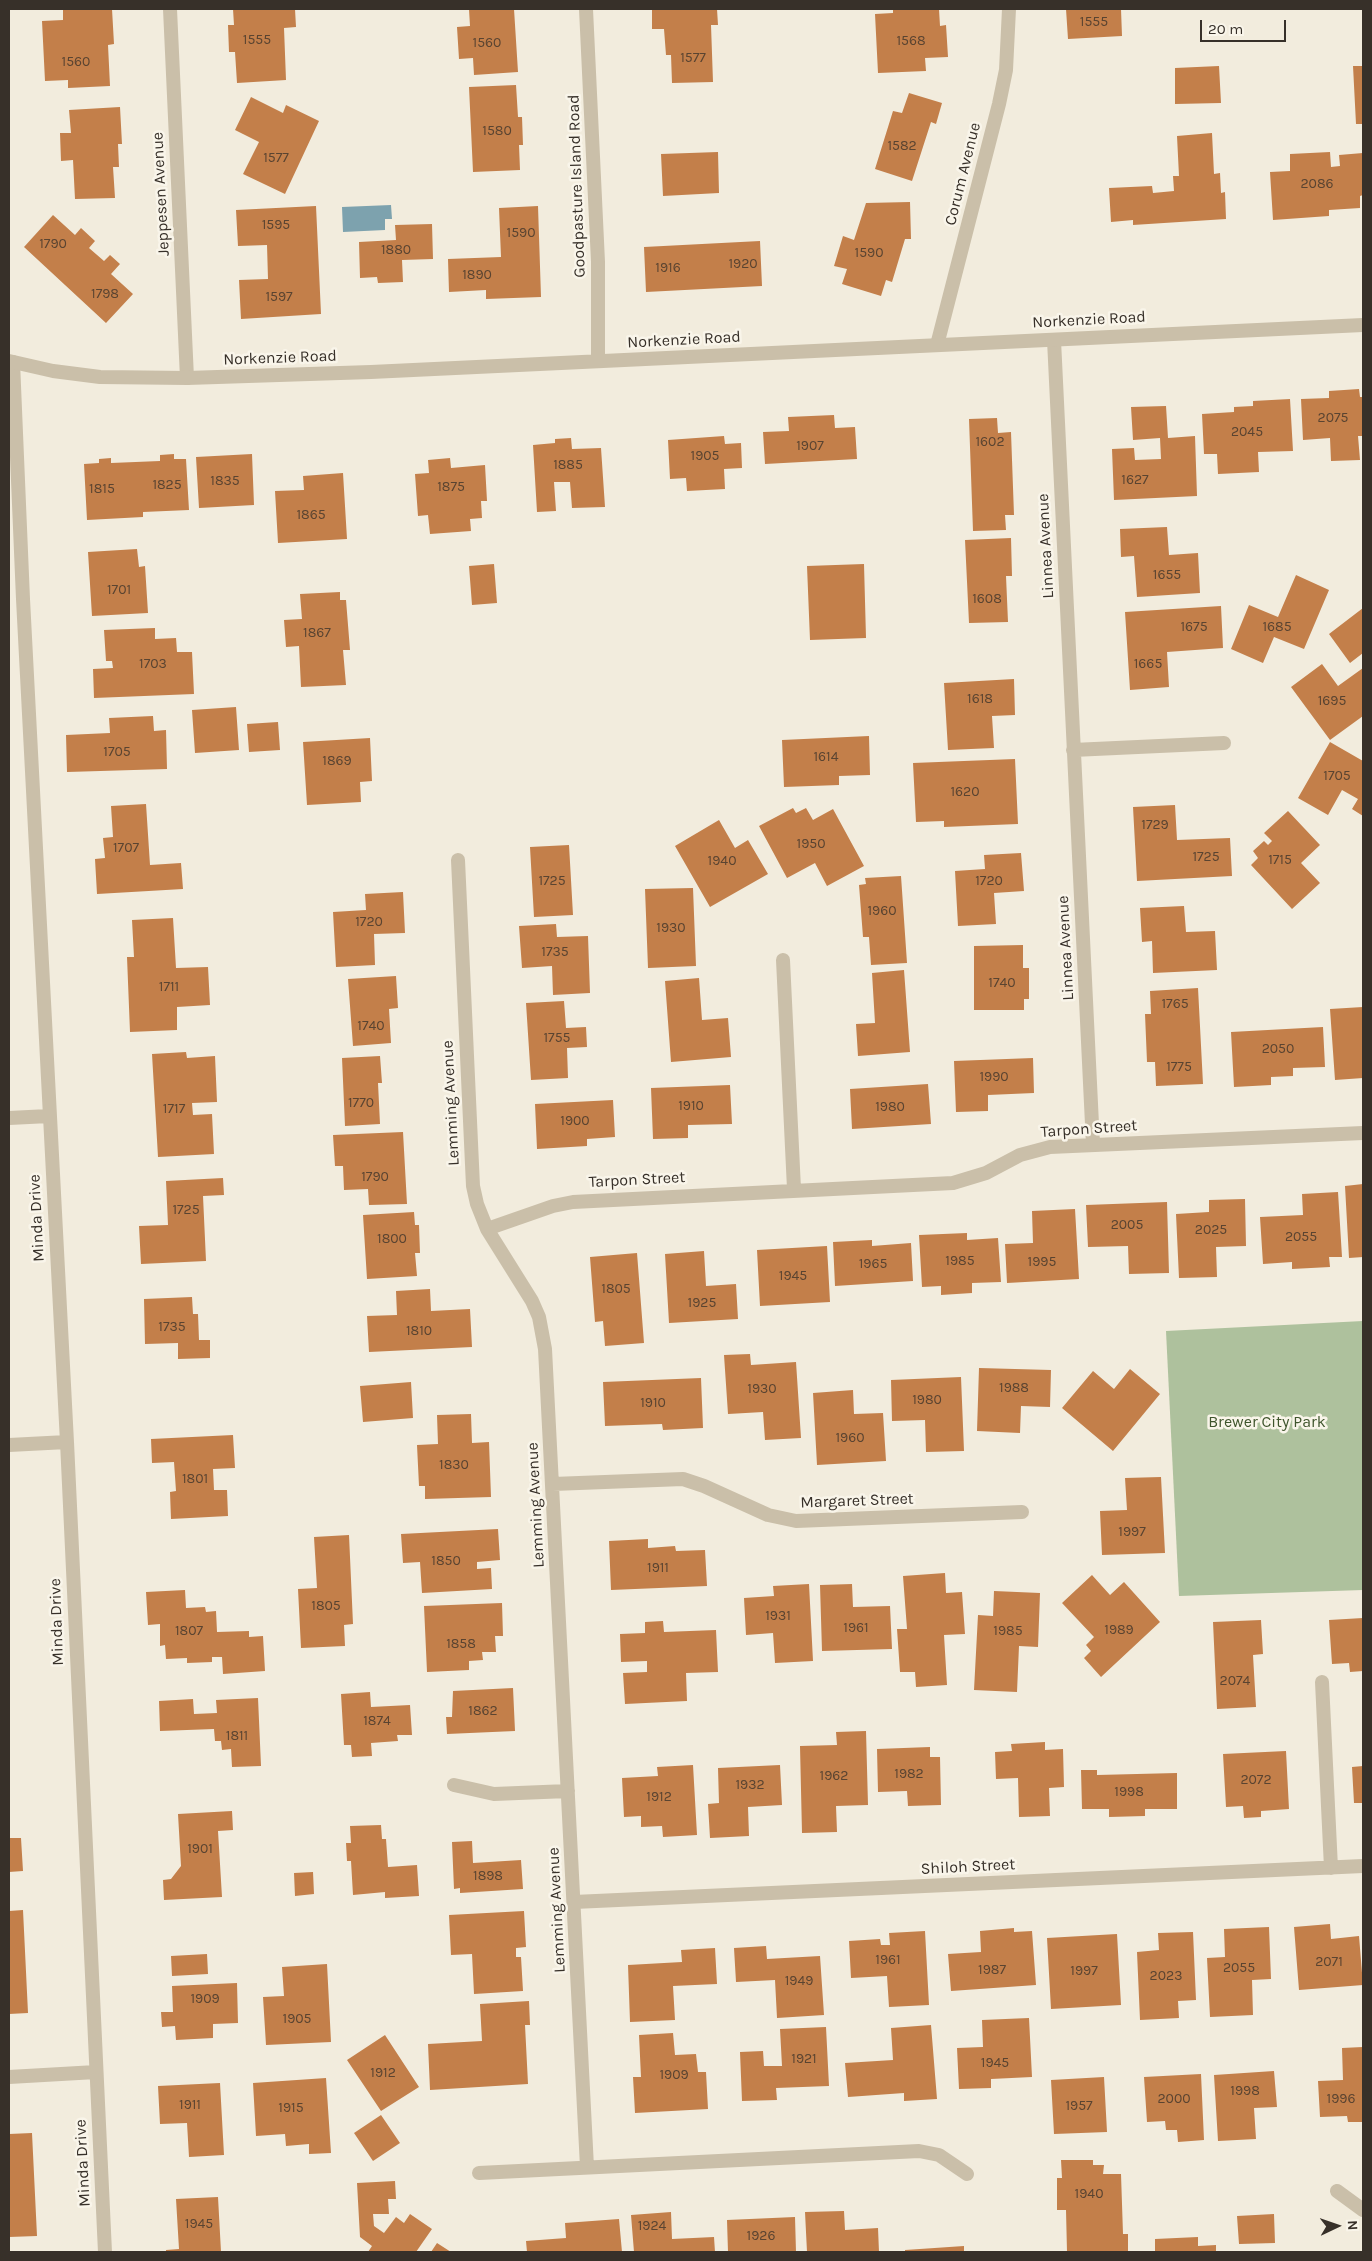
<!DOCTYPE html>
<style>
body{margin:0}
#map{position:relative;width:1372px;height:2261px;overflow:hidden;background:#f2ecdd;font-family:Karla,sans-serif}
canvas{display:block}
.frame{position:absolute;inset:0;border:10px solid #373029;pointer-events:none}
.north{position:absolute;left:1312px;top:2201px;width:50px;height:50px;-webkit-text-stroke:4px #f9f5ea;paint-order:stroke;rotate:87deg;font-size:14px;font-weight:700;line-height:20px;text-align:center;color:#373029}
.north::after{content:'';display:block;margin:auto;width:18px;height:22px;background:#373029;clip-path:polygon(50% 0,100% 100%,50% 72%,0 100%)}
.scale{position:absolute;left:1200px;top:20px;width:86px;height:22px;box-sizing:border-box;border:2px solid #373029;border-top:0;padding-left:6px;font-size:15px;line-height:18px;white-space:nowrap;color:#373029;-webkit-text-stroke:4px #f9f5ea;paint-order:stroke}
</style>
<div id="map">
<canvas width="1372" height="2261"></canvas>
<div class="frame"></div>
<div class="north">N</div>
<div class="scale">20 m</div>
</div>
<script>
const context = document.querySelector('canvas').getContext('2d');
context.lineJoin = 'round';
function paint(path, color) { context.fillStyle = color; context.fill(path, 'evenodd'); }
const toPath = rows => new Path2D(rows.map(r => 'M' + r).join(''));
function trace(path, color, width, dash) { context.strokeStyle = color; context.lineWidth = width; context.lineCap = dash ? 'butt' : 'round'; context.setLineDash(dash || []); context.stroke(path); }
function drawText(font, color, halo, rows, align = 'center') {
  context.font = font + ' Karla,sans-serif'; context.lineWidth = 5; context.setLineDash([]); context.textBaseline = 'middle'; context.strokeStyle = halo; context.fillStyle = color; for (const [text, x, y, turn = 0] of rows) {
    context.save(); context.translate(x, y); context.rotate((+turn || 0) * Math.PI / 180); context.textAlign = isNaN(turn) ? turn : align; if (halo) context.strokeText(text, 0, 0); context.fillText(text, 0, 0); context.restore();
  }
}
paint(toPath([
 [1363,1321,1363,1590,1179,1596,1166,1331]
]), '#aec19d');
paint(toPath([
 [391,205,392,219,385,219,385,230,343,232,342,207]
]), '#7da2ae');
paint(toPath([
 [63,9,112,9,114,44,108,45,110,86,68,88,68,80,45,81,42,21,63,20],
 [233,9,295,9,296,27,284,28,286,80,237,83,235,52,229,52,228,25,234,25],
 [469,9,514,9,518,72,474,75,473,58,459,59,457,27,470,26],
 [652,9,717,9,718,25,711,25,713,82,672,83,671,55,666,55,664,29,652,29],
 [893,9,939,9,940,26,946,25,948,57,925,58,926,71,878,73,875,14,893,13],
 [1066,9,1121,9,1122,36,1068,39],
 [1219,66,1221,103,1175,104,1175,68],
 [1353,66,1363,66,1363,124,1356,124],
 [516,85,518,117,522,117,523,145,519,145,520,170,473,172,469,87],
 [909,93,942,103,936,124,931,122,912,181,875,169,893,111,902,113],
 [251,97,283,113,286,105,319,121,285,194,243,174,259,142,235,130],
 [120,107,122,144,118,144,119,167,113,167,115,198,75,199,73,160,61,161,60,133,71,133,69,110],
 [1212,133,1214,174,1220,173,1221,193,1225,192,1226,219,1133,225,1133,220,1111,222,1109,188,1152,186,1153,193,1174,191,1173,176,1179,176,1177,136],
 [718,152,719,193,663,196,661,154],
 [1330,152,1331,167,1340,166,1339,155,1363,153,1363,195,1360,196,1360,208,1329,210,1329,216,1273,220,1270,172,1290,171,1290,154],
 [910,202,911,239,905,239,892,282,886,280,881,296,842,284,847,269,834,266,843,236,854,240,866,203],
 [316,206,321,314,241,319,239,280,268,279,267,245,238,246,236,210],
 [538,206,541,297,486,299,486,290,449,292,448,259,501,257,499,208],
 [53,215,75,235,81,228,95,241,89,248,104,261,110,255,120,264,111,274,133,294,106,323,24,247],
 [432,224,433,259,402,260,403,282,378,283,377,277,360,278,359,242,396,240,395,225],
 [760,241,762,286,646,292,644,247],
 [1359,389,1360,397,1363,397,1363,436,1358,436,1360,460,1331,461,1330,438,1303,440,1301,399,1329,398,1329,391],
 [1290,399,1293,451,1258,452,1259,472,1218,474,1217,454,1204,454,1202,414,1234,412,1234,407,1253,406,1253,401],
 [1166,406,1168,438,1195,436,1197,496,1114,500,1112,449,1134,448,1135,460,1161,459,1160,438,1133,440,1131,407],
 [834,415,835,428,855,427,857,459,765,464,763,432,789,431,788,417],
 [997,418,998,433,1011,432,1014,515,1005,515,1006,530,973,531,969,419],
 [724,436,725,444,741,443,742,468,724,469,725,489,687,491,686,478,670,479,668,440],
 [571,438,572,449,601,448,605,507,572,508,570,482,554,482,556,511,537,512,533,445,555,443,555,439],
 [174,454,174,459,186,459,189,510,143,512,143,517,87,520,84,464,99,463,99,459,111,458,111,463,160,461,160,455],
 [252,454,254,505,199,508,196,457],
 [450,458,451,468,485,465,487,501,481,501,482,518,470,519,471,531,430,534,428,515,418,516,415,474,429,473,428,460],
 [343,473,347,539,278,543,275,491,304,490,303,476],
 [1167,527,1169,555,1198,553,1200,593,1137,597,1134,556,1121,557,1120,529],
 [1011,538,1012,576,1006,576,1008,622,969,623,965,540],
 [137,549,139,567,145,566,148,613,92,616,88,552],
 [494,564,497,603,472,605,469,566],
 [864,564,866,638,810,640,807,566],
 [1296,575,1329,590,1304,649,1274,637,1263,663,1231,649,1249,605,1278,617],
 [340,592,340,600,346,600,350,650,343,650,346,685,301,687,299,646,286,647,284,620,302,619,300,594],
 [1221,606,1223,648,1167,652,1169,687,1130,690,1125,612],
 [1363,608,1363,653,1350,663,1329,634],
 [155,628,155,639,176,638,177,652,192,652,194,694,94,698,93,669,113,668,112,661,106,661,104,630],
 [1322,664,1338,686,1363,668,1363,716,1330,740,1291,687],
 [1014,679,1015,715,992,716,994,748,948,750,944,683],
 [236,707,239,750,195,753,192,710],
 [153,716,154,731,166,730,167,769,67,772,66,735,110,733,109,718],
 [278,722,280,750,249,752,247,724],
 [869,736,870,775,839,776,839,785,784,787,782,740],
 [370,738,372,781,360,782,361,802,307,805,303,742],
 [1330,742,1363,761,1363,816,1352,809,1358,799,1342,790,1328,815,1298,798],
 [1015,759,1018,824,944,827,944,821,916,822,913,763],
 [146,804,150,865,181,863,183,889,97,894,95,859,105,858,103,838,113,837,111,806],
 [1175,805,1177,840,1230,838,1232,876,1137,881,1133,807],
 [793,808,796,813,806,808,813,820,833,809,864,866,827,886,815,863,787,878,759,826],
 [1288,811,1320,845,1301,863,1320,883,1292,909,1251,865,1258,858,1253,851,1264,841,1268,845,1272,841,1264,833],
 [719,820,735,848,748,840,768,874,710,907,675,846],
 [569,845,573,915,534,917,530,847],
 [1021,853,1024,891,994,893,996,924,958,926,955,871,985,869,984,855],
 [901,876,907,963,871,965,869,937,863,937,859,885,866,884,865,878],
 [693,888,696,966,648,968,645,889],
 [403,892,405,933,374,934,375,965,336,967,333,912,366,910,365,894],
 [1184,906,1186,932,1215,931,1217,970,1153,973,1152,941,1142,942,1140,908],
 [173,918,176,968,208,967,210,1005,177,1007,177,1030,130,1032,127,957,134,957,132,920],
 [556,924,557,937,588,936,590,993,553,995,552,966,522,968,519,926],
 [1023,945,1023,968,1029,968,1029,999,1024,999,1024,1010,974,1010,974,946],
 [904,970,910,1052,858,1056,856,1024,875,1023,872,973],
 [396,976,398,1008,389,1009,391,1043,353,1046,348,979],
 [699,978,702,1020,728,1018,731,1057,671,1062,665,981],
 [1198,988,1203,1084,1156,1086,1155,1062,1147,1062,1145,1014,1151,1014,1150,991],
 [564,1001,566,1028,586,1027,587,1047,567,1048,568,1078,531,1080,526,1003],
 [1363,1007,1363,1078,1335,1080,1330,1009],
 [1323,1027,1325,1067,1293,1068,1293,1076,1271,1077,1271,1085,1234,1087,1231,1032],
 [186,1052,187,1058,215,1056,217,1102,192,1103,193,1115,212,1114,214,1154,158,1157,152,1054],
 [380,1056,382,1083,378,1083,380,1124,345,1126,342,1058],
 [1033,1058,1034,1093,988,1095,988,1111,956,1112,954,1061],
 [928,1084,931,1124,852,1129,850,1089],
 [730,1085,732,1124,688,1125,688,1138,653,1139,651,1088],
 [613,1100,615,1137,587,1139,587,1146,537,1149,535,1104],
 [403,1132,407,1204,369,1205,368,1189,344,1190,343,1166,335,1166,333,1135],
 [223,1178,224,1195,203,1196,206,1261,141,1264,139,1226,168,1225,166,1181],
 [1363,1184,1363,1257,1349,1258,1345,1186],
 [1338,1192,1342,1257,1329,1257,1330,1267,1292,1269,1292,1262,1263,1264,1260,1217,1303,1215,1302,1194],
 [1245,1199,1246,1246,1216,1247,1217,1277,1179,1278,1176,1214,1209,1212,1209,1200],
 [1167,1202,1169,1273,1129,1274,1128,1246,1088,1247,1086,1205],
 [1075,1209,1079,1279,1007,1283,1005,1244,1033,1243,1032,1211],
 [414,1212,415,1225,419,1225,420,1253,415,1253,417,1276,367,1279,363,1215],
 [967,1233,967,1240,998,1238,1001,1282,972,1283,972,1293,941,1295,941,1286,922,1287,919,1235],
 [872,1240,872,1246,911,1243,913,1281,835,1286,833,1242],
 [827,1246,830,1302,760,1306,757,1250],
 [704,1251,706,1286,736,1284,738,1319,669,1323,665,1254],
 [637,1253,644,1343,605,1346,603,1321,595,1322,590,1257],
 [430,1289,431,1311,470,1309,472,1347,369,1352,367,1316,397,1315,396,1291],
 [192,1297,193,1314,198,1314,199,1340,210,1340,210,1358,178,1359,178,1343,145,1344,144,1299],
 [750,1354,751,1365,796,1362,801,1438,765,1440,763,1412,728,1414,724,1355],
 [979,1368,1051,1370,1050,1407,1021,1406,1020,1433,977,1431],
 [1130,1369,1160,1394,1113,1451,1062,1408,1093,1371,1114,1389],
 [961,1377,964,1451,926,1452,925,1420,892,1421,891,1380],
 [701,1378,703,1428,663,1430,662,1424,605,1426,603,1382],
 [411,1382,413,1418,363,1422,360,1386],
 [853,1390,854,1414,883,1413,886,1461,817,1465,813,1393],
 [471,1414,472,1443,489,1442,491,1497,425,1499,425,1486,419,1486,417,1445,438,1444,437,1415],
 [233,1435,235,1468,213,1469,214,1490,227,1490,228,1516,171,1519,170,1492,176,1491,174,1462,152,1463,151,1439],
 [1161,1477,1165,1553,1102,1555,1100,1511,1127,1510,1125,1478],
 [498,1529,500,1560,477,1562,477,1569,491,1568,492,1589,422,1593,420,1562,403,1563,401,1534],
 [349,1535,353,1624,344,1625,345,1646,301,1648,298,1589,317,1588,314,1537],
 [648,1539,648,1548,675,1546,676,1551,705,1550,707,1586,611,1590,609,1541],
 [945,1573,946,1593,962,1592,965,1634,944,1635,947,1685,916,1687,915,1672,900,1672,897,1629,907,1629,903,1576],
 [1092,1575,1110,1595,1124,1582,1160,1622,1101,1677,1084,1658,1091,1651,1086,1645,1094,1637,1062,1603],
 [809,1584,813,1661,775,1663,773,1633,746,1635,744,1598,774,1596,773,1586],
 [852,1584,853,1607,890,1606,892,1649,822,1651,820,1585],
 [185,1590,186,1608,205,1607,206,1612,216,1611,217,1632,249,1631,249,1637,263,1636,265,1671,223,1674,222,1657,212,1657,212,1662,187,1663,187,1658,166,1659,165,1645,160,1646,160,1624,148,1625,146,1592],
 [994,1591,1040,1593,1038,1647,1019,1646,1017,1692,974,1690,978,1615,993,1616],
 [502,1603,503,1636,495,1636,496,1652,482,1652,483,1660,469,1661,469,1670,427,1672,424,1606],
 [1363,1618,1363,1671,1350,1672,1349,1663,1332,1664,1329,1620],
 [1261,1620,1263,1654,1253,1655,1256,1707,1217,1709,1213,1622],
 [663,1621,664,1632,716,1630,718,1672,686,1673,687,1701,625,1704,623,1673,647,1672,647,1661,621,1662,620,1634,645,1633,645,1622],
 [513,1688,515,1731,447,1734,446,1717,452,1717,453,1691],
 [370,1692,371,1707,410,1705,412,1735,397,1735,398,1741,371,1743,372,1756,352,1757,351,1745,344,1745,341,1694],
 [258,1698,261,1766,232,1767,231,1749,222,1750,221,1741,215,1741,214,1729,160,1731,159,1701,193,1699,194,1714,217,1713,216,1700],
 [866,1731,868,1805,836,1806,837,1832,802,1833,800,1746,837,1745,836,1732],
 [1045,1742,1045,1750,1063,1749,1064,1787,1049,1788,1050,1816,1019,1817,1018,1778,996,1779,995,1752,1012,1751,1011,1744],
 [930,1747,930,1757,940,1757,941,1805,908,1806,907,1791,878,1792,877,1749],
 [1286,1751,1289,1809,1261,1811,1261,1817,1244,1818,1243,1806,1226,1807,1223,1754],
 [693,1765,697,1835,663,1837,662,1826,641,1827,641,1816,624,1817,622,1778,658,1776,657,1767],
 [780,1765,782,1805,748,1807,749,1836,710,1838,708,1804,719,1803,718,1768],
 [1363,1766,1363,1803,1354,1803,1352,1767],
 [1081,1770,1097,1770,1097,1775,1177,1773,1177,1809,1145,1809,1145,1816,1109,1817,1109,1809,1082,1809],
 [232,1811,233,1830,218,1831,222,1897,164,1900,163,1880,171,1879,181,1866,178,1814],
 [381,1825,382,1839,386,1839,388,1867,417,1865,419,1896,385,1898,385,1892,353,1895,351,1861,347,1861,346,1843,351,1843,350,1826],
 [9,1838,21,1838,23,1871,9,1872],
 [472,1841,473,1863,521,1860,523,1889,460,1893,460,1888,454,1889,452,1842],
 [313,1872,314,1894,295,1896,294,1873],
 [23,1910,28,2013,9,2014,9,1911],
 [524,1911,526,1947,516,1948,516,1957,521,1957,523,1991,474,1994,472,1954,451,1955,449,1915],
 [1330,1924,1331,1939,1359,1936,1363,1985,1299,1990,1294,1927],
 [1269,1927,1271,1979,1252,1980,1253,2015,1210,2017,1207,1958,1225,1957,1224,1929],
 [1014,1928,1014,1932,1032,1931,1036,1985,951,1991,948,1954,981,1952,980,1931],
 [925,1931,929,2005,889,2007,887,1976,851,1978,849,1941,880,1939,881,1945,890,1945,889,1933],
 [1193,1932,1196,2000,1178,2001,1179,2018,1140,2020,1137,1952,1159,1950,1158,1933],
 [1117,1934,1121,2005,1051,2009,1047,1938],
 [766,1946,767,1959,820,1956,824,2015,777,2018,775,1980,736,1982,734,1948],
 [715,1948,717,1984,673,1986,675,2020,630,2022,628,1965,682,1962,681,1950],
 [207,1954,208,1974,172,1976,171,1956],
 [327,1964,331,2042,266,2045,263,1997,284,1996,282,1967],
 [237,1983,238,2023,213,2024,213,2038,176,2040,175,2026,162,2027,161,2012,173,2012,172,1986],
 [529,2001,530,2025,525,2025,528,2084,430,2090,428,2044,482,2041,480,2004],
 [1029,2018,1032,2077,991,2079,991,2088,959,2089,957,2048,983,2047,982,2020],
 [931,2025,937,2099,904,2101,904,2093,848,2097,845,2063,893,2060,891,2028],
 [826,2027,829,2086,776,2088,777,2100,742,2101,740,2052,763,2051,764,2066,782,2066,780,2029],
 [673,2033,675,2055,696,2054,698,2072,706,2072,708,2109,635,2113,633,2077,641,2077,639,2035],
 [385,2035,419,2087,381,2111,347,2060],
 [1363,2047,1363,2122,1348,2122,1347,2116,1320,2117,1318,2081,1343,2080,1342,2048],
 [1274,2071,1277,2107,1254,2108,1256,2139,1218,2141,1214,2075],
 [1201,2074,1204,2140,1178,2142,1177,2130,1166,2130,1165,2121,1147,2122,1144,2077],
 [1104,2077,1107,2132,1054,2134,1051,2080],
 [326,2078,331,2153,309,2154,309,2144,286,2146,285,2134,256,2136,253,2083],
 [220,2083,224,2155,189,2157,187,2123,160,2124,158,2086],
 [381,2115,400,2143,373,2161,354,2133],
 [32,2133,37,2236,9,2237,9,2134],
 [1061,2160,1093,2160,1093,2165,1104,2165,1103,2174,1121,2174,1123,2234,1128,2234,1128,2252,1067,2252,1066,2210,1057,2210,1057,2178,1062,2178],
 [395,2181,396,2199,388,2199,389,2214,373,2214,374,2226,384,2233,396,2217,404,2223,410,2214,432,2229,416,2252,368,2252,372,2246,360,2237,357,2183],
 [218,2197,221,2252,166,2252,166,2250,179,2249,176,2199],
 [844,2211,845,2230,878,2228,879,2252,807,2252,805,2212],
 [671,2212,672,2239,714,2237,715,2252,634,2252,631,2215],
 [1274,2214,1275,2243,1239,2244,1237,2216],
 [795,2217,796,2252,728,2252,727,2220],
 [619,2219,622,2252,527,2252,526,2241,566,2238,565,2223],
 [1198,2237,1198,2246,1216,2245,1216,2252,1155,2252,1155,2239],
 [437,2243,451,2252,431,2252],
 [964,2246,964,2252,905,2252,905,2250]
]), '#c37f4a');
trace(toPath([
 [170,9,187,378],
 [1054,340,1093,1145],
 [937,345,999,104,1006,70,1009,9],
 [13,362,23,599,67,1442,105,2252],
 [1073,750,1224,743],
 [458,860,473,1186,477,1204,487,1229,532,1301,539,1317,545,1349,587,2167],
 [783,960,794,1189],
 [9,1118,49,1116],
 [487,1229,553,1206,573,1202,953,1183,986,1173,1020,1155,1050,1147,1363,1133],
 [9,1445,67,1442],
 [553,1484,683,1479,704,1486,768,1515,796,1521,1022,1512],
 [1322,1682,1331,1868],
 [454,1785,494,1794,568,1791],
 [574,1902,1363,1866],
 [9,2077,96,2072],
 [479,2173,919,2151,939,2155,967,2174],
 [1337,2191,1363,2210]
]), '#cabfa9', 14);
trace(toPath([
 [586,9,598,262,598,361],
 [9,361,53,371,100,377,187,378,371,372,1363,325]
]), '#cabfa9', 14);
drawText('14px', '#5a4431', null, [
 ["1555",1094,22],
 ["1555",257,40],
 ["1568",911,41],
 ["1560",487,43],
 ["1577",693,58],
 ["1560",76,62],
 ["1580",497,131],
 ["1582",902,146],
 ["1577",276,158],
 ["2086",1317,184],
 ["1595",276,225],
 ["1590",521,233],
 ["1790",53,244],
 ["1880",396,250],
 ["1590",869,253],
 ["1920",743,264],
 ["1916",668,268],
 ["1890",477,275],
 ["1798",105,294],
 ["1597",279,297],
 ["2075",1333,418],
 ["2045",1247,432],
 ["1602",990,442],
 ["1907",810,446],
 ["1905",705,456],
 ["1885",568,465],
 ["1627",1135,480],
 ["1835",225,481],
 ["1825",167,485],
 ["1875",451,487],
 ["1815",102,489],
 ["1865",311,515],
 ["1655",1167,575],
 ["1701",119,590],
 ["1608",987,599],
 ["1675",1194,627],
 ["1685",1277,627],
 ["1867",317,633],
 ["1703",153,664],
 ["1665",1148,664],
 ["1618",980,699],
 ["1695",1332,701],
 ["1705",117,752],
 ["1614",826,757],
 ["1869",337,761],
 ["1705",1337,776],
 ["1620",965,792],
 ["1729",1155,825],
 ["1950",811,844],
 ["1707",126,848],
 ["1725",1206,857],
 ["1715",1280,860],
 ["1940",722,861],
 ["1725",552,881],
 ["1720",989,881],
 ["1960",882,911],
 ["1720",369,922],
 ["1930",671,928],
 ["1735",555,952],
 ["1740",1002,983],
 ["1711",169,987],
 ["1765",1175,1004],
 ["1740",371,1026],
 ["1755",557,1038],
 ["2050",1278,1049],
 ["1775",1179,1067],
 ["1990",994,1077],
 ["1770",361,1103],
 ["1910",691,1106],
 ["1980",890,1107],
 ["1717",174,1109],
 ["1900",575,1121],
 ["1790",375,1177],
 ["1725",186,1210],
 ["2005",1127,1225],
 ["2025",1211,1230],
 ["2055",1301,1237],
 ["1800",392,1239],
 ["1985",960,1261],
 ["1995",1042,1262],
 ["1965",873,1264],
 ["1945",793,1276],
 ["1805",616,1289],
 ["1925",702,1303],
 ["1735",172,1327],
 ["1810",419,1331],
 ["1988",1014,1388],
 ["1930",762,1389],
 ["1980",927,1400],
 ["1910",653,1403],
 ["1960",850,1438],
 ["1830",454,1465],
 ["1801",195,1479],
 ["1997",1132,1532],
 ["1850",446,1561],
 ["1911",658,1568],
 ["1805",326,1606],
 ["1931",778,1616],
 ["1961",856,1628],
 ["1989",1119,1630],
 ["1807",189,1631],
 ["1985",1008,1631],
 ["1858",461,1644],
 ["2074",1235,1681],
 ["1862",483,1711],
 ["1874",377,1721],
 ["1811",237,1736],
 ["1982",909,1774],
 ["1962",834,1776],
 ["2072",1256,1780],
 ["1932",750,1785],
 ["1998",1129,1792],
 ["1912",659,1797],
 ["1901",200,1849],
 ["1898",488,1876],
 ["1961",888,1960],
 ["2071",1329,1962],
 ["2055",1239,1968],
 ["1987",992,1970],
 ["1997",1084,1971],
 ["2023",1166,1976],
 ["1949",799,1981],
 ["1909",205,1999],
 ["1905",297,2019],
 ["1921",804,2059],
 ["1945",995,2063],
 ["1912",383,2073],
 ["1909",674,2075],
 ["1998",1245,2091],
 ["2000",1174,2099],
 ["1996",1341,2099],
 ["1911",190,2105],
 ["1957",1079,2106],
 ["1915",291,2108],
 ["1940",1089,2194],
 ["1945",199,2224],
 ["1924",652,2226],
 ["1926",761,2236]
]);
drawText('16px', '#373029', '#f9f5ea', [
 ["Corum Avenue",963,174,-76],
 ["Goodpasture Island Road",577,186,-92],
 ["Jeppesen Avenue",161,194,-93],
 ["Norkenzie Road",1089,320,-3],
 ["Norkenzie Road",684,340,-3],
 ["Norkenzie Road",280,358,-2],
 ["Linnea Avenue",1046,546,-93],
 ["Linnea Avenue",1066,948,-93],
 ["Lemming Avenue",451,1103,-93],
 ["Tarpon Street",1089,1129,-4],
 ["Tarpon Street",637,1180,-3],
 ["Minda Drive",37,1218,-93],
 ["Margaret Street",857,1501,-2],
 ["Lemming Avenue",536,1505,-93],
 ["Minda Drive",57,1622,-92],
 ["Shiloh Street",968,1867,-3],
 ["Lemming Avenue",557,1910,-93],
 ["Minda Drive",83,2163,-93]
]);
drawText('16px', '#3f552d', '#f9f5ea', [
 ["Brewer City Park",1267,1422]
]);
</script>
